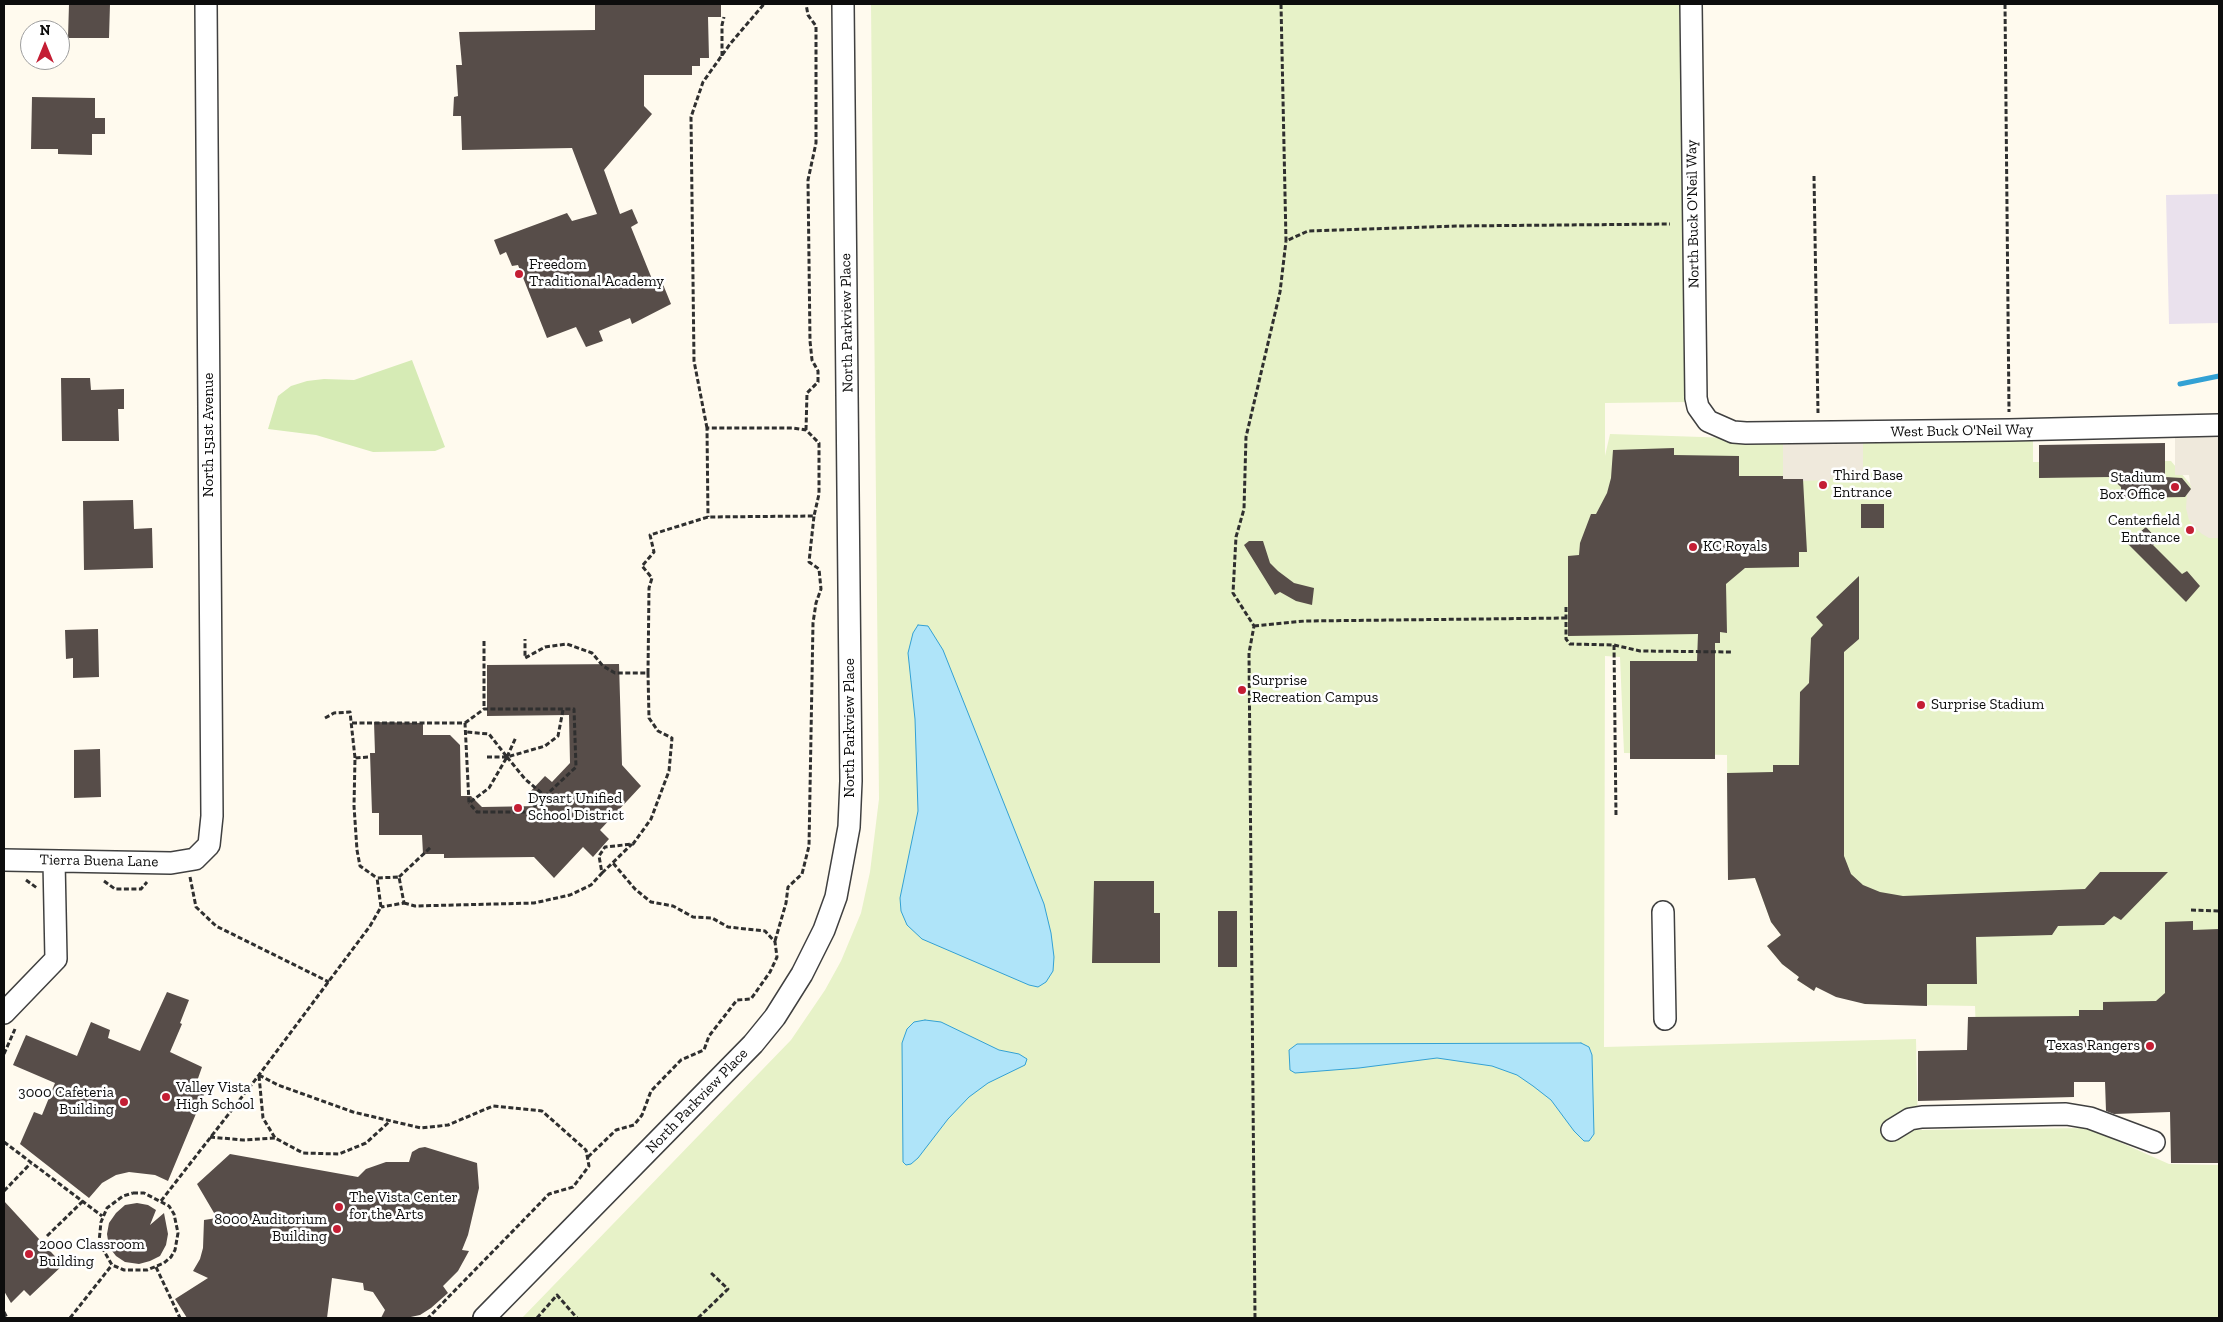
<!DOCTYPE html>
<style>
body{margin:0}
#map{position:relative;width:2223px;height:1322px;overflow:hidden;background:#fffaee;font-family:"Zilla Slab",serif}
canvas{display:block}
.frame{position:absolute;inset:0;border:5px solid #0d0d0d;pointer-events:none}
.north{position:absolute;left:20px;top:20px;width:50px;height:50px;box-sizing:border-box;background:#fff;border:1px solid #9e9e9e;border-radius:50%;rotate:0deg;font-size:14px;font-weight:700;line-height:20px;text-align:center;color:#0d0d0d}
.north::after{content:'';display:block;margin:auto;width:18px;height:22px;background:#c41e34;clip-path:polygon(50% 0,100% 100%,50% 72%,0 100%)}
</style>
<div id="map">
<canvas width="2223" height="1322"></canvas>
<div class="frame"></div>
<div class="north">N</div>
</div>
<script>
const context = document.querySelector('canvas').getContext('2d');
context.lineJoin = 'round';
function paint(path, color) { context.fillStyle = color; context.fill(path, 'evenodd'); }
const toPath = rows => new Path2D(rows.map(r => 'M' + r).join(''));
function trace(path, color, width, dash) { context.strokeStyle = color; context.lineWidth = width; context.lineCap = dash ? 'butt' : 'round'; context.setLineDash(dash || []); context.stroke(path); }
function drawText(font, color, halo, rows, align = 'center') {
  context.font = font + ' "Zilla Slab",serif'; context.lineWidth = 5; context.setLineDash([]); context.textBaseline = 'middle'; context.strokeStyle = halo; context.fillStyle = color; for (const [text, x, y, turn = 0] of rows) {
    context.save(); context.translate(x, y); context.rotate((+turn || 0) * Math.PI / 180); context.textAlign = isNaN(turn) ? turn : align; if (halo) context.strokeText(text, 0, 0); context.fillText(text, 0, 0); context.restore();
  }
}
paint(toPath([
 [2219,194,2219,323,2169,324,2166,195]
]), '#eae1ed');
paint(toPath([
 [412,360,445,447,435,451,373,452,316,435,268,429,278,396,291,386,307,381,324,379,354,380]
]), '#d6ebb5');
paint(toPath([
 [871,4,1682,4,1689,402,1605,403,1605,456,1610,434,1733,438,2033,436,2033,462,2171,461,2219,519,2219,1009,2149,1054,1977,1060,1975,1006,1865,1004,1816,987,1814,991,1797,980,1799,977,1782,964,1767,946,1781,935,1771,922,1755,878,1728,880,1727,755,1624,753,1620,657,1605,656,1604,1047,1916,1039,1918,1130,2088,1128,2169,1164,2219,1165,2219,1318,522,1318,791,1040,825,990,841,961,861,913,870,872,879,799]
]), '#e7f2c8');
paint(toPath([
 [2175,436,2219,436,2219,538,2209,538,2202,534,2194,527,2189,520,2186,508,2187,494,2191,489,2189,475,2175,475],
 [1863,442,1863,473,1843,480,1843,478,1831,478,1830,480,1803,481,1803,479,1783,481,1783,443]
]), '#efe9dc');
const water = toPath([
 [918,625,928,626,943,650,1044,904,1051,933,1054,957,1053,971,1046,982,1038,987,1029,985,922,939,907,925,901,911,900,898,918,811,915,719,908,653,913,633,918,625],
 [925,1020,941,1022,999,1050,1019,1054,1027,1059,1025,1065,988,1083,969,1097,948,1119,918,1158,911,1164,906,1165,903,1162,902,1043,907,1029,914,1022,925,1020],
 [1581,1043,1589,1047,1592,1055,1594,1134,1589,1141,1584,1141,1574,1131,1551,1100,1533,1086,1517,1075,1492,1066,1437,1058,1359,1068,1295,1073,1290,1070,1289,1050,1297,1044,1581,1043]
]);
paint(water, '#afe4f9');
trace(water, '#33a1d4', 1);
trace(toPath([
 [2180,384,2219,376]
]), '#33a1d4', 5);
paint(toPath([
 [69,4,110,4,109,38,68,38],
 [595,4,721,4,721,17,708,17,709,58,700,58,700,66,692,66,692,75,644,75,644,106,652,114,604,170,620,214,632,209,638,223,631,227,654,284,662,282,671,304,632,324,630,318,599,331,603,341,586,347,576,327,547,338,518,265,512,266,506,252,500,255,494,240,567,213,572,221,597,214,572,148,462,150,461,116,453,116,454,97,458,96,456,65,462,65,459,32,595,30],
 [32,97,95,98,95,118,105,118,105,134,92,134,92,155,58,154,58,149,31,149],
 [61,378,90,378,91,390,124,389,124,409,118,409,119,441,62,441],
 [2165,443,2165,477,2182,478,2191,489,2185,497,2121,498,2121,487,2110,477,2039,478,2039,445],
 [1674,448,1674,455,1739,456,1739,476,1783,476,1783,479,1803,479,1807,552,1799,552,1799,567,1745,568,1726,584,1727,633,1720,632,1720,643,1715,643,1715,759,1630,759,1630,661,1697,661,1698,634,1568,636,1568,556,1579,555,1580,543,1591,514,1596,514,1607,493,1611,478,1613,450],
 [133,500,134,529,152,528,153,568,84,570,83,501],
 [1861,504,1884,504,1884,528,1861,528],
 [2146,527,2158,540,2153,545,2182,574,2187,571,2200,586,2186,602,2127,543],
 [1249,541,1263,541,1270,563,1278,571,1294,583,1314,588,1312,605,1296,601,1280,592,1275,595,1244,545],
 [1859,576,1859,639,1844,652,1844,856,1851,874,1863,885,1880,892,1903,896,2085,889,2100,872,2168,872,2121,920,2114,916,2104,925,2058,926,2052,935,1976,937,1977,984,1927,984,1927,1006,1865,1004,1836,997,1816,987,1814,991,1797,980,1799,977,1782,964,1767,946,1781,935,1771,922,1755,878,1728,880,1727,773,1773,772,1773,765,1799,765,1800,692,1809,683,1811,638,1823,625,1816,617],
 [98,629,99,677,73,678,73,658,66,659,65,630],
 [619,664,622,765,641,786,600,830,609,839,593,857,583,847,554,878,534,857,444,858,444,854,423,854,422,835,379,835,379,813,372,813,370,753,375,753,374,722,423,723,423,735,450,735,460,745,461,796,471,796,482,807,541,806,529,793,545,776,552,782,570,763,569,715,487,716,487,665],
 [100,749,101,797,74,798,74,750],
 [1094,881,1154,881,1154,913,1160,913,1160,963,1092,963],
 [1218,911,1237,911,1237,967,1218,967],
 [2193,921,2193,930,2219,929,2219,1163,2171,1163,2170,1112,2114,1114,2106,1111,2105,1082,2074,1082,2074,1097,1918,1101,1918,1051,1967,1050,1968,1017,2079,1016,2079,1010,2103,1010,2103,1002,2156,1001,2165,993,2165,922],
 [167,992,189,1000,180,1023,182,1024,170,1052,202,1067,195,1087,205,1092,168,1181,155,1175,129,1172,116,1175,102,1183,89,1198,20,1144,34,1112,42,1115,55,1083,13,1065,26,1035,77,1056,91,1022,110,1030,108,1038,140,1051],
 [425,1147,477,1163,479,1188,468,1235,462,1250,469,1251,458,1271,443,1286,448,1293,431,1308,420,1315,406,1318,381,1318,385,1310,373,1292,364,1290,363,1283,332,1278,327,1318,187,1318,175,1299,208,1278,193,1271,200,1259,203,1248,204,1220,217,1218,197,1184,230,1154,358,1177,366,1169,386,1162,409,1162,412,1152,419,1148],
 [4,1201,63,1265,30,1296,24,1290,11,1303,4,1291],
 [137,1203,148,1205,156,1210,150,1225,164,1213,168,1234,166,1245,160,1256,150,1261,139,1264,125,1262,116,1256,109,1247,107,1234,109,1223,116,1213,125,1205]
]), '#574d49');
const minor = toPath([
 [1691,4,1696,398,1698,407,1708,421,1733,432,1746,433,2009,430,2219,425],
 [4,860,171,863,195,859,209,845,212,816,206,4],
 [1663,912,1665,1019],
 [4,1013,56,959,54,861],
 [1892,1130,1910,1119,1922,1117,2066,1114,2090,1118,2154,1142],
 [484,1318,753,1044,775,1017,802,974,824,930,836,897,849,827,851,781,843,4]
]);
trace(minor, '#404040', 24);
trace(toPath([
 [1281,4,1286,241,1308,231,1456,226,1670,224],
 [2005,4,2009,412],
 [722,56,722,25,724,17],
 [1814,176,1818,413],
 [707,428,694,361,691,117,703,82,730,44,764,4],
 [806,430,807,393,818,382,818,371,812,360,810,341,808,180,816,143,816,26,808,15,806,4],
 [1566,607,1566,639,1570,644,1614,645,1640,651,1731,652],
 [1254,626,1305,621,1568,618],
 [484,641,484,709],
 [1614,645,1616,816],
 [648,673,649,588,652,578,642,566,654,552,650,535,708,517,814,516,819,494,819,443,806,430,793,428,707,428,708,517],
 [325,718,334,713,350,712,355,758],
 [352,723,465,723,469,803,489,788,507,757,489,734,466,732],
 [465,723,484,709,574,709,576,767,528,812,477,812,469,803],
 [368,757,355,758,354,806,357,850,360,866,377,878],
 [487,757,507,757,545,746,558,736,563,710],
 [507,757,525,779,545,796],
 [507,757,516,737],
 [602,873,632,844],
 [190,877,196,907,216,926,329,982],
 [399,877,431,847],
 [26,880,37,888],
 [104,881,115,889,141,889,147,882],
 [404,903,415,906,534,903,570,895,591,885,602,873,599,856,605,847,633,844,651,819,669,771,672,738,658,731,649,718,648,673,615,673,603,666,592,653,567,644,545,647,525,658,525,639],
 [2191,910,2219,911],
 [775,941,786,903,788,887,802,874,809,846,813,623,816,603,821,589,819,569,809,562,814,516],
 [4,1054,15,1029],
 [259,1075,278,1085,353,1112,421,1128,448,1125,493,1106,542,1111,586,1150,589,1166,573,1187,549,1194,428,1318],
 [259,1076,263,1118,275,1138,303,1153,339,1154,366,1143,389,1122],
 [210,1137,243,1140,275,1138],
 [4,1142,102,1216],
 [588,1157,616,1130,634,1125,642,1115,651,1091,681,1060,704,1050,709,1036,737,1000,751,999,770,972,777,957,775,942,765,931,728,927,712,918,693,917,673,906,651,902,635,889,613,863],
 [4,1191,31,1163],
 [133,1193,144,1193,169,1206,174,1214,178,1233,175,1250,171,1257,164,1263,147,1270,124,1270,112,1265,99,1242,101,1222,107,1208,123,1196,133,1193],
 [161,1201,259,1075,370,926,381,907,377,878,399,877,404,903,381,907],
 [47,1236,83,1201],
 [156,1267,180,1318],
 [4,1312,7,1318],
 [70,1318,112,1265],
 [537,1318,557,1295,577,1318],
 [698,1318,728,1289,710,1272],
 [1255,1318,1249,653,1254,626,1233,593,1236,537,1244,509,1246,437,1280,292,1286,241]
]), '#2f2f2f', 3, [5, 2.5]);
trace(minor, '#fff', 21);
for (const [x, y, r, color] of [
 [519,274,5,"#c41e34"],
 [1823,485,5,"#c41e34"],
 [2175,487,5,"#c41e34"],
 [2190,530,5,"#c41e34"],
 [1693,547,5,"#c41e34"],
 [1242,690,5,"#c41e34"],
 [1921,705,5,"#c41e34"],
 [518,808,5,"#c41e34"],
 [2150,1046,5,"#c41e34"],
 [166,1097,5,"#c41e34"],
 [124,1102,5,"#c41e34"],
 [339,1207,5,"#c41e34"],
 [337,1229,5,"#c41e34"],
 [29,1254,5,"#c41e34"]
]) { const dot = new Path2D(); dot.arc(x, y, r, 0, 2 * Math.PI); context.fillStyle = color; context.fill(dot); trace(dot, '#fff', 2); }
drawText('15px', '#0d0d0d', '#fff', [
 ["North Buck O'Neil Way",1693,214,-91],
 ["North Parkview Place",847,323,-91],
 ["West Buck O'Neil Way",1962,431,-1],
 ["North 151st Avenue",209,435,-90],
 ["North Parkview Place",850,728,-90],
 ["Tierra Buena Lane",99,861,1],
 ["North Parkview Place",697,1101,-46]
]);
drawText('15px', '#0d0d0d', '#fff', [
 ["Freedom",529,265],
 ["Traditional Academy",529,282],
 ["Third Base",1833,476],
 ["Entrance",1833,493],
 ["Stadium",2165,478,"right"],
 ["Box Office",2165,495,"right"],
 ["Centerfield",2180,521,"right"],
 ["Entrance",2180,538,"right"],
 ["KC Royals",1703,547],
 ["Surprise",1252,681],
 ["Recreation Campus",1252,698],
 ["Surprise Stadium",1931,705],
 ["Dysart Unified",528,799],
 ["School District",528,816],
 ["Texas Rangers",2140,1046,"right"],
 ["Valley Vista",176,1088],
 ["High School",176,1105],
 ["3000 Cafeteria",114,1093,"right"],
 ["Building",114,1110,"right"],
 ["The Vista Center",349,1198],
 ["for the Arts",349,1215],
 ["8000 Auditorium",327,1220,"right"],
 ["Building",327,1237,"right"],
 ["2000 Classroom",39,1245],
 ["Building",39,1262]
], 'left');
</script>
